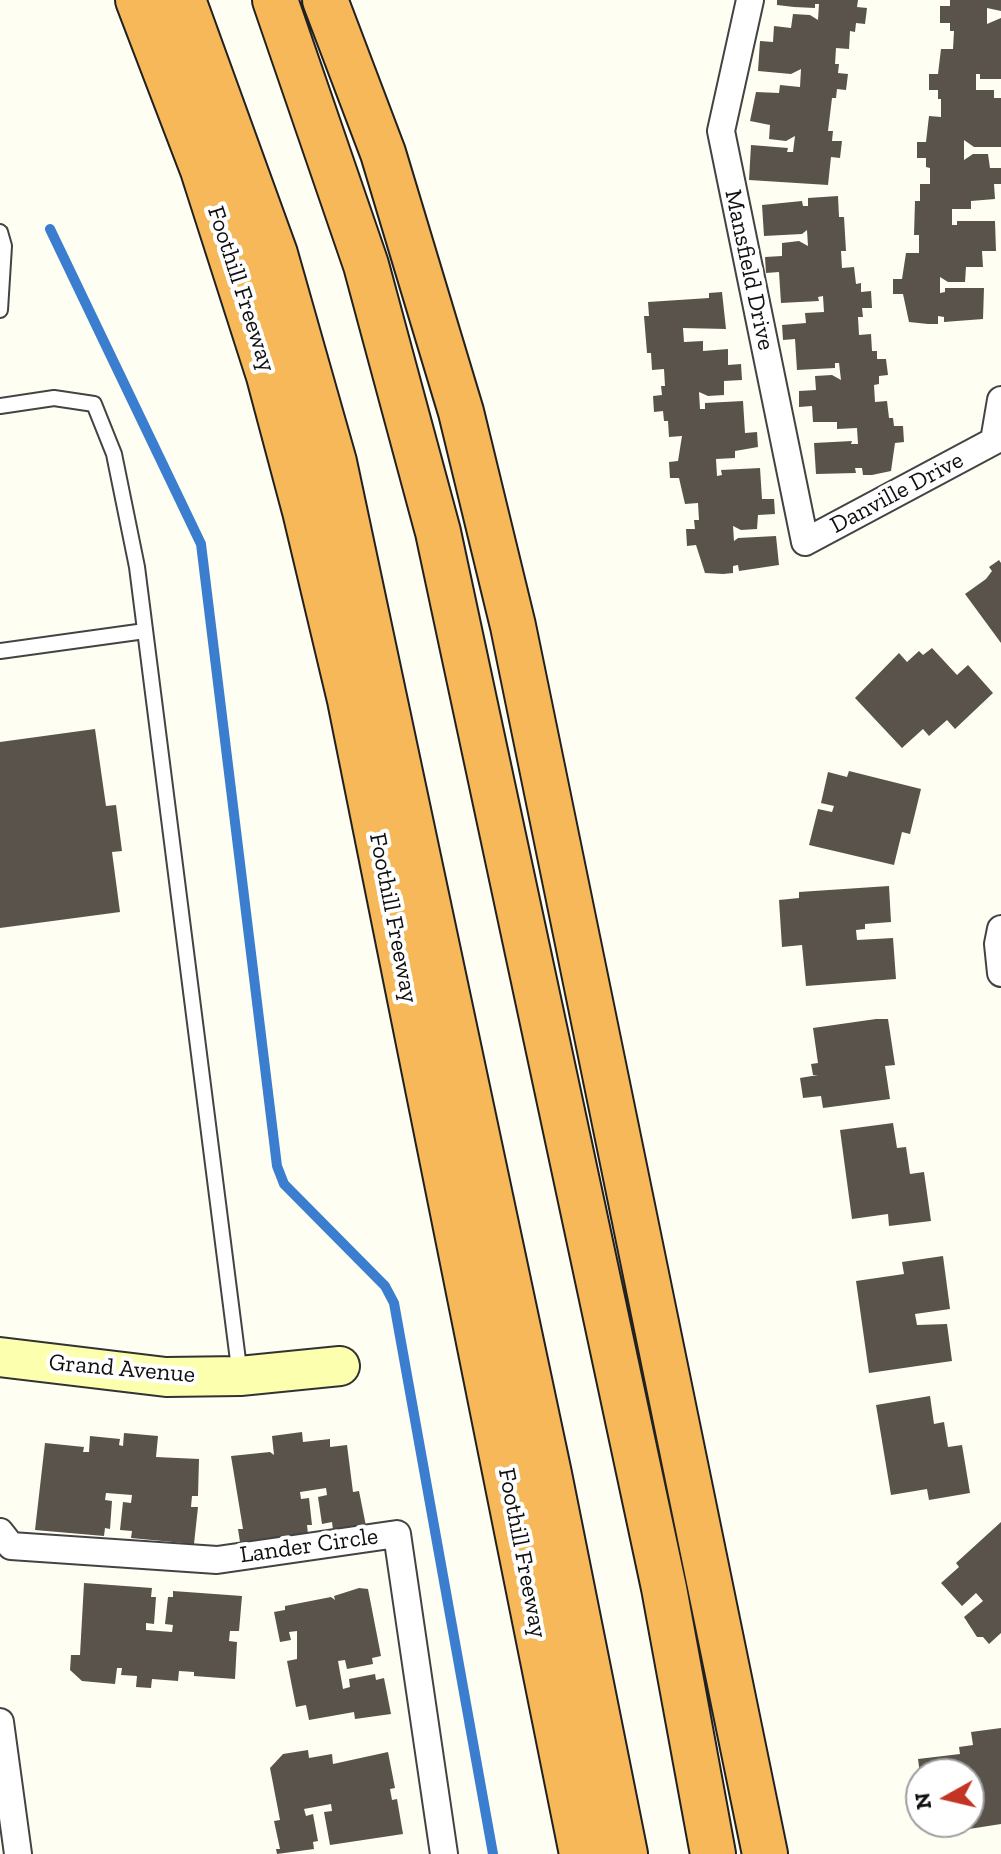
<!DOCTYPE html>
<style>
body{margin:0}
#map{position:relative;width:1001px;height:1854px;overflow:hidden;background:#fffef2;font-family:"Zilla Slab",serif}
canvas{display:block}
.north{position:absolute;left:905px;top:1758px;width:80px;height:80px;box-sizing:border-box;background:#fff;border:2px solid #9f9f9f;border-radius:50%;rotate:262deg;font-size:22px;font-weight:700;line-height:32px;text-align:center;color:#101010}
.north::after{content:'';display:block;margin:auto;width:28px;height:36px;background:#c33424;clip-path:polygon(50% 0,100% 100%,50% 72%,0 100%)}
</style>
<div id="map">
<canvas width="1001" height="1854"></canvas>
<div class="north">N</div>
</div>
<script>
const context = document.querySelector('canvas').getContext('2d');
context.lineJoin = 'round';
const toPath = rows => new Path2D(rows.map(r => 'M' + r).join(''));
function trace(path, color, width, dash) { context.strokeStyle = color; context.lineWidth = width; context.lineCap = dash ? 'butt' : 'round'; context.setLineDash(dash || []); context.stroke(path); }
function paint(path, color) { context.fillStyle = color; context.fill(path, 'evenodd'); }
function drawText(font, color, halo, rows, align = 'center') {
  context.font = font + ' "Zilla Slab",serif'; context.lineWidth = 8; context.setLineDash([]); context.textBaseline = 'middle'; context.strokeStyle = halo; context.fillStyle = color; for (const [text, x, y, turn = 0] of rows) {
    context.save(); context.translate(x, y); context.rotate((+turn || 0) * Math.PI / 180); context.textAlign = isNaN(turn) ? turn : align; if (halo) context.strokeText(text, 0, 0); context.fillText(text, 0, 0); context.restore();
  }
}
trace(toPath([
 [50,229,201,544,277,1166,284,1184,385,1286,394,1303,493,1854]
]), '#3b7ed0', 10);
paint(toPath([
 [777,0,858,0,857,7,867,8,865,24,856,23,855,32,850,31,849,49,836,48,835,64,839,64,838,73,848,74,846,90,837,89,836,98,832,98,828,131,833,131,832,141,842,141,840,158,831,157,828,185,749,180,751,145,788,148,787,152,793,152,795,136,786,141,769,139,770,125,750,121,756,92,779,93,780,85,800,87,801,69,791,74,758,71,760,41,773,42,774,26,791,28,793,14,810,15,818,20,819,4,815,4,815,8,794,7,777,5],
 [950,0,1001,0,1001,11,987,8,987,24,1001,18,1001,79,980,79,980,74,976,74,976,90,994,90,994,98,1001,98,1001,147,974,147,964,140,964,160,973,154,988,154,990,168,1001,168,1001,184,994,184,995,199,971,201,971,209,952,209,952,225,957,225,957,221,995,221,996,251,982,251,983,267,966,267,965,282,948,282,940,277,940,293,945,292,945,288,984,288,983,319,944,322,944,317,938,316,938,324,928,324,909,322,903,294,893,294,893,279,902,279,906,253,919,253,919,235,914,235,915,201,920,201,920,184,930,184,930,168,926,167,926,158,917,158,917,142,926,142,929,116,941,117,941,99,938,99,938,90,929,90,929,74,938,74,941,49,953,49,954,31,950,31,950,23,940,23,940,6,950,6],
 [838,196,839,217,844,217,846,251,841,251,842,268,854,267,856,284,861,283,861,292,871,291,872,308,862,308,863,317,858,317,859,335,871,334,872,351,877,351,877,359,886,359,888,375,879,376,879,384,874,385,875,402,887,401,889,418,893,418,894,426,903,426,904,442,895,443,891,471,872,475,863,475,862,468,855,468,856,473,816,474,814,443,852,441,851,444,858,444,857,428,837,429,837,422,813,422,812,406,799,407,799,391,816,390,815,376,832,375,841,380,839,363,835,363,835,368,797,370,795,339,783,340,782,325,806,323,805,313,824,312,823,296,818,297,819,301,781,303,779,272,766,273,765,257,782,256,782,243,799,241,808,246,807,230,802,234,764,236,762,205,802,201,803,206,808,206,808,198],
 [722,292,726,329,683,328,684,342,703,341,703,351,728,349,728,365,741,364,742,380,724,381,724,395,708,396,699,392,700,409,705,409,705,403,743,401,745,433,757,432,758,447,735,451,735,458,716,459,717,476,722,475,721,470,760,468,762,499,774,499,775,514,758,515,757,529,741,530,733,526,734,541,738,538,776,536,779,565,739,571,738,565,733,566,733,573,723,574,705,573,696,545,687,546,686,529,695,529,694,520,699,520,698,503,685,504,679,478,670,478,669,462,678,461,682,436,669,437,668,421,664,421,663,411,654,412,653,396,662,395,661,386,665,386,664,369,652,370,651,353,647,353,644,316,649,316,648,302,709,298,709,293],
 [999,560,1001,563,1001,643,965,594,986,579,992,571,989,567],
 [932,648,957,675,968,665,993,693,955,729,947,720,929,736,923,729,902,748,855,698,899,653,907,662,919,651,923,655],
 [95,729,106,806,116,805,122,851,112,852,120,912,0,928,0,742],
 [849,771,921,789,910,834,902,832,894,865,809,845,818,809,832,812,834,806,821,803,828,772,847,777],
 [889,886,891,922,865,924,865,929,856,930,857,940,893,938,896,979,806,986,802,945,782,947,779,900,799,898,799,892],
 [876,1019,888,1019,895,1065,885,1066,890,1099,823,1108,821,1096,803,1098,800,1078,818,1075,813,1075,811,1064,818,1063,813,1028],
 [893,1123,897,1148,906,1147,910,1174,924,1172,931,1221,889,1226,888,1214,852,1219,840,1130],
 [943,1256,950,1309,915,1314,917,1325,947,1324,952,1361,869,1373,856,1281,904,1274,902,1262],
 [930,1396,934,1424,944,1422,948,1447,962,1445,970,1493,929,1500,927,1489,891,1495,876,1405],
 [302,1432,303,1442,330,1439,330,1447,347,1445,353,1492,359,1491,366,1526,333,1530,332,1522,322,1524,318,1497,327,1495,326,1488,300,1492,301,1499,309,1498,312,1525,307,1525,308,1534,240,1542,238,1529,243,1529,231,1456,270,1452,274,1455,272,1436],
 [124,1433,158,1436,156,1457,199,1459,198,1496,192,1496,191,1507,198,1507,194,1544,131,1538,132,1531,120,1530,123,1502,131,1503,132,1495,106,1493,105,1500,112,1501,110,1529,105,1528,104,1536,35,1530,45,1443,84,1447,83,1452,89,1452,90,1436,120,1439,119,1445,123,1446],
 [1001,1522,1001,1633,989,1644,983,1637,977,1637,964,1617,983,1601,976,1593,962,1606,941,1583,959,1567,956,1563],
 [84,1583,152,1588,151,1597,156,1597,154,1624,146,1623,146,1630,172,1632,173,1625,165,1624,168,1597,173,1597,173,1591,242,1596,239,1631,230,1631,229,1641,237,1642,235,1679,194,1676,194,1672,179,1671,178,1681,152,1679,151,1688,136,1687,137,1676,121,1675,122,1668,117,1668,115,1684,82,1681,70,1670,71,1655,80,1655],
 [359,1588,368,1589,381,1656,372,1658,373,1664,347,1669,345,1660,338,1661,343,1689,350,1687,349,1679,375,1674,376,1680,384,1678,391,1714,355,1719,354,1712,309,1720,306,1705,296,1707,287,1661,297,1659,297,1631,289,1632,291,1640,280,1642,274,1612,285,1610,285,1606,331,1597,335,1600,334,1596],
 [1001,1728,1001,1824,969,1829,969,1774,920,1774,918,1759,960,1754,959,1747,973,1745,971,1732],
 [308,1750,309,1758,332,1754,333,1764,388,1752,395,1788,390,1789,392,1800,397,1799,403,1834,330,1845,324,1812,332,1811,331,1804,304,1809,306,1816,313,1814,318,1841,313,1842,314,1849,277,1854,276,1849,280,1849,274,1821,280,1820,270,1768,283,1754]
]), '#59534c');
const lane = toPath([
 [0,232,4,246,0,310],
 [0,406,54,398,94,404,114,454,137,567,240,1376],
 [0,651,145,631]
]);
const street = toPath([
 [750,0,721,131,805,542,994,441,1001,400],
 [1001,929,998,944,1001,973],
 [0,1532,11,1546,217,1560,397,1534,444,1854],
 [0,1722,18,1854]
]);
const secondary = toPath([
 [0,1357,166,1377,240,1376,340,1366]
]);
const highway = toPath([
 [138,0,203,170,269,376,305,511,350,700,582,1854],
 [183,0,275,254,334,462,549,1474,625,1854],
 [275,0,366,265,438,532,664,1588,713,1854],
 [325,0,383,153,461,412,513,626,765,1854]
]);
trace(lane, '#434343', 18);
trace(street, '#434343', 30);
trace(secondary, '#323232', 42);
trace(highway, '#212121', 48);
trace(lane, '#fff', 14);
trace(street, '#fff', 26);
trace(secondary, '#fcffad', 38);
trace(highway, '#f7b859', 44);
drawText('24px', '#101010', '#fff', [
 ["Mansfield Drive",749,270,78],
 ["Foothill Freeway",241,289,72],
 ["Danville Drive",897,493,-28],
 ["Foothill Freeway",393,918,79],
 ["Grand Avenue",122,1369,5],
 ["Lander Circle",309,1546,-8],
 ["Foothill Freeway",522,1553,79]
]);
</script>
